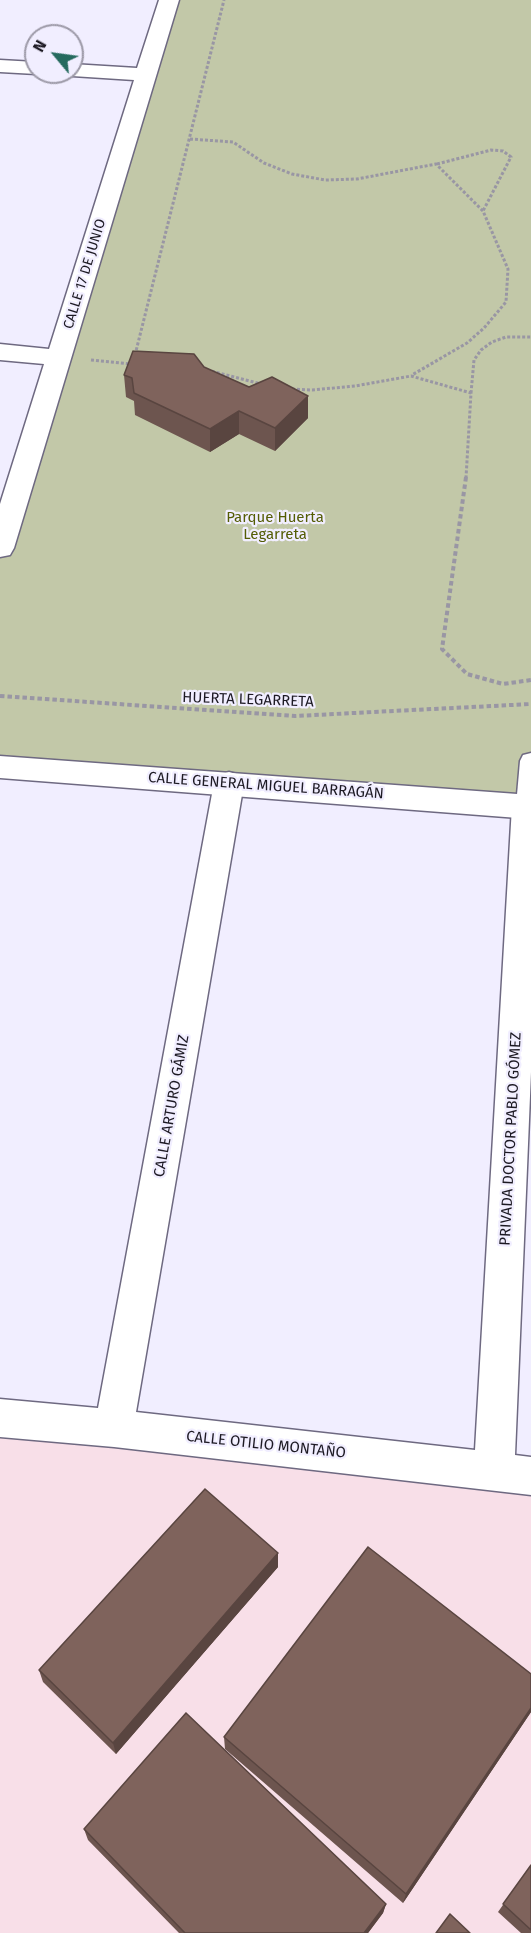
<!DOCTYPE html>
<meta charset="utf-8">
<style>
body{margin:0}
#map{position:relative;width:531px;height:1933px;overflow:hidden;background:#f1eeff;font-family:"Fira Sans",sans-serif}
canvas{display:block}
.north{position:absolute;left:24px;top:24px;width:60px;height:60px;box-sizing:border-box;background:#f1eeff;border:2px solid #9c99a7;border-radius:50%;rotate:299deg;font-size:16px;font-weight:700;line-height:24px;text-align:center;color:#1d1a24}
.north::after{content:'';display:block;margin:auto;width:21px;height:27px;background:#256a5e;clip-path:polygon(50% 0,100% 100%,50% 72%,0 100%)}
</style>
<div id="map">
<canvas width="531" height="1933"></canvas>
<div class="north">N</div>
</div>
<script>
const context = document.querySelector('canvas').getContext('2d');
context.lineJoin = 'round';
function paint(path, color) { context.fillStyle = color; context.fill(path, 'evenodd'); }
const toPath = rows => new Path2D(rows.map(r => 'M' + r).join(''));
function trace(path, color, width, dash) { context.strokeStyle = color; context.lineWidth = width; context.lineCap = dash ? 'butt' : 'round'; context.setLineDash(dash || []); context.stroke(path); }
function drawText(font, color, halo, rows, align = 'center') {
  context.font = font + ' "Fira Sans",sans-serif'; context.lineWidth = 4.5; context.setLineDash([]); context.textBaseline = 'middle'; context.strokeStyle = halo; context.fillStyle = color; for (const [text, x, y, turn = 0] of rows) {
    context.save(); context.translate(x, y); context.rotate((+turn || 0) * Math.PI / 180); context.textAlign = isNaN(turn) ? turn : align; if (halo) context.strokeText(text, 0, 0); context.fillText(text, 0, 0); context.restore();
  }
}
paint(toPath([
 [0,1417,531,1475,531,1933,0,1933]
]), '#f8dfe8');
paint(toPath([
 [169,0,531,0,531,807,0,767,0,548]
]), '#c2c8a8');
const lane = toPath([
 [531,753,531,813,527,814,519,812,516,806,520,761,523,755,531,753]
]);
const street = toPath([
 [159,0,179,0,14,548,10,555,0,557,0,504,44,364,0,360,0,344,49,349,134,80,72,76,63,72,72,72,72,64,137,68,159,0],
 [0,60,36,62,36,72,44,72,36,74,0,72,0,60],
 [229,772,240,775,244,783,136,1412,475,1450,512,806,516,798,527,794,531,796,531,1072,515,1455,531,1457,531,1495,114,1447,0,1437,0,1399,98,1408,214,783,218,775,229,772]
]);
const secondary = toPath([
 [0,756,531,795,531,819,0,778,0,756]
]);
trace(lane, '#6e6981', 3);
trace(street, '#6e6981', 3);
trace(secondary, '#6e6981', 3);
trace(toPath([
 [190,139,233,142,264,163,292,174,325,180,357,179,436,164,483,211,508,269,506,302,484,328,467,343,412,375],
 [437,164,491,150,503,151,511,157,483,211],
 [135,355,224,0],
 [91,360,131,364],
 [207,370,261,384],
 [292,389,312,390,355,386,411,376,471,393,466,478],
 [471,393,474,360,481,350,492,342,506,337,531,337]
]), '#9996a4', 3, [3, 2]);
trace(toPath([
 [466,477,442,649,467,674,503,684,531,680],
 [0,696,295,716,531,704]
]), '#9996a4', 4, [4.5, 3]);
paint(lane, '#fff');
paint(street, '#fff');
paint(secondary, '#fff');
paint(toPath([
 [124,375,249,387,308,396,308,418,275,451,239,434,210,452,135,415,134,401,126,397],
 [278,1553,278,1567,116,1754,43,1682,39,1670],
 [531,1674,531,1712,403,1903,225,1749,224,1737],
 [84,1829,386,1904,383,1913,368,1933,179,1933,88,1840],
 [531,1865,531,1933,521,1933,498,1912]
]), '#6d554f');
paint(toPath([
 [308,396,308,418,275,451,275,428],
 [239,411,239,434,210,452,210,429],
 [278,1553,278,1567,116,1754,113,1743],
 [531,1708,531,1712,403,1903,406,1894],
 [386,1904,383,1913,368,1933,364,1933]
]), '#594540');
const building = toPath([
 [133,351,194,354,204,367,249,387,272,377,308,396,275,428,239,411,210,429,134,393,132,378,124,375,133,351],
 [205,1489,278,1553,113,1743,39,1670,205,1489],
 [368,1547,531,1674,531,1708,406,1894,224,1737,368,1547],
 [186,1713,386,1904,364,1933,185,1933,84,1829,186,1713],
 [531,1865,531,1930,503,1904,531,1865],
 [450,1914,470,1933,436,1933,450,1914]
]);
paint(building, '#7f635c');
trace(building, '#594540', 1.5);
drawText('14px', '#1d1a24', '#f1eeff', [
 ["CALLE 17 DE JUNIO",85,274,-73]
]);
drawText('15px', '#545d05', '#f1eeff', [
 ["Parque Huerta",275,518],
 ["Legarreta",275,535]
]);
drawText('15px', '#1d1a24', '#f1eeff', [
 ["HUERTA LEGARRETA",248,700,2],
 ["CALLE GENERAL MIGUEL BARRAGÁN",266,786,4],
 ["CALLE ARTURO GÁMIZ",172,1106,-80],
 ["PRIVADA DOCTOR PABLO GÓMEZ",511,1139,-87],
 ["CALLE OTILIO MONTAÑO",266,1445,6]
]);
</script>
